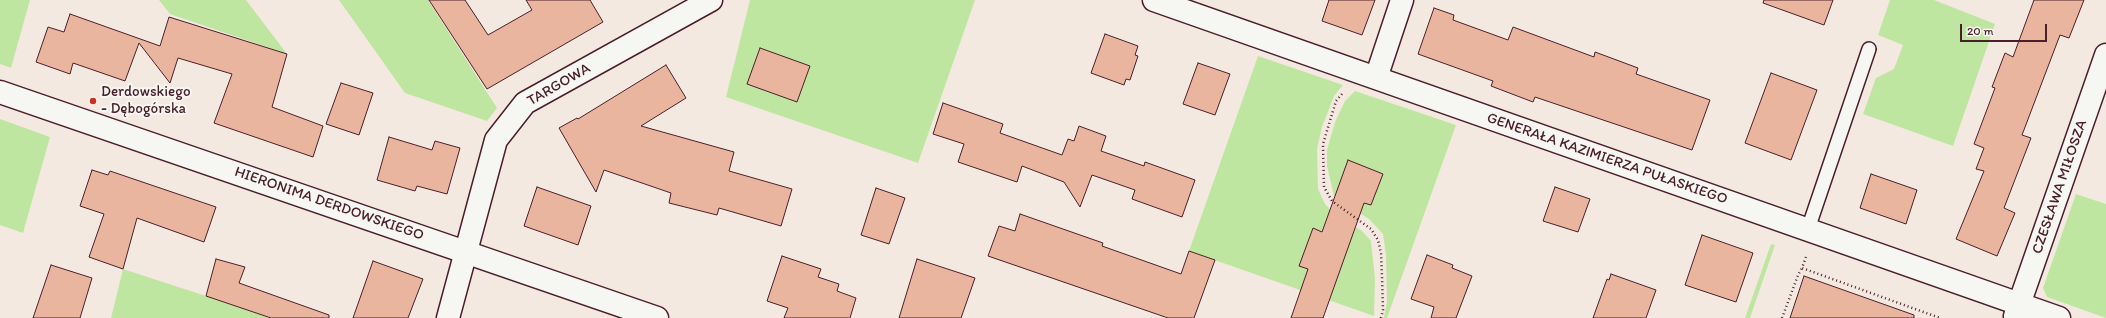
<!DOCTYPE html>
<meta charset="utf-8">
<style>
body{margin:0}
#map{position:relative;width:2106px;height:318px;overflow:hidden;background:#f4e9e1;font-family:Itim,sans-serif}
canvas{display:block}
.scale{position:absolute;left:1960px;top:24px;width:87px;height:18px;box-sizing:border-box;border:2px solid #4a1f2b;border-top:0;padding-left:5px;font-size:12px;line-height:14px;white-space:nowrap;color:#4a1f2b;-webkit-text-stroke:3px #f6f6f2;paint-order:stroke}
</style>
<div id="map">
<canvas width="2106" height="318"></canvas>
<div class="scale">20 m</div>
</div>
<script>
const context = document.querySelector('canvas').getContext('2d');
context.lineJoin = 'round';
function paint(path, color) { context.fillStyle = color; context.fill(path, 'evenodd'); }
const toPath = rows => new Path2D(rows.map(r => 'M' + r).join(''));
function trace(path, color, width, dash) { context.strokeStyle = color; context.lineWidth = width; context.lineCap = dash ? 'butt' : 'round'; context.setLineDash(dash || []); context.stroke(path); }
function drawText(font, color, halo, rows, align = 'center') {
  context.font = font + ' Itim,sans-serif'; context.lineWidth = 4; context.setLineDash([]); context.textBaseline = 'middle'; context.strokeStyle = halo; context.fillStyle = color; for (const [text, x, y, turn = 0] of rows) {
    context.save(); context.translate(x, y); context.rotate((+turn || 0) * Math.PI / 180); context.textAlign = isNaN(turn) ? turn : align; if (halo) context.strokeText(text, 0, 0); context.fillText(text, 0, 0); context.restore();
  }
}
paint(toPath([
 [0,0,30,0,11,68,0,64],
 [159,0,246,0,287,54,170,14],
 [339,0,428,0,497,108,487,121,405,93],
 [750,0,975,0,918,163,726,97],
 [1890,0,1934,0,1995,24,1953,146,1863,114,1876,78,1894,69,1903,45,1878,35],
 [1258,56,1343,85,1334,96,1322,127,1317,149,1318,189,1325,204,1334,214,1362,231,1371,241,1375,279,1374,316,1189,251],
 [1355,91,1456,125,1387,318,1384,318,1387,301,1386,255,1383,234,1369,219,1340,201,1334,196,1327,166,1327,150,1335,122,1345,101],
 [0,119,50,137,23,233,0,225],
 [2076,194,2106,204,2106,318,2047,297,2043,288],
 [1771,244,1775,245,1750,318,1745,318],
 [123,269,206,296,271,318,111,318]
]), '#bfe6a1');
const building = toPath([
 [429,0,465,0,488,35,532,10,526,0,590,0,603,22,487,89,429,0],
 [1329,0,1375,0,1362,35,1322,21,1329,0],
 [1764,0,1833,0,1824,25,1763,3,1764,0],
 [2034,0,2084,0,2069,38,2060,35,2022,135,2031,138,2004,208,2015,213,1997,256,1956,239,1984,171,1976,169,1984,148,1974,144,1995,88,1992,87,2005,53,2013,57,2034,0],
 [1434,8,1454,15,1453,20,1508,40,1513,27,1594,57,1595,52,1638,68,1636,74,1710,100,1692,150,1535,97,1533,102,1491,86,1493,81,1418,54,1434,8],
 [70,14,160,46,169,17,287,54,272,107,323,126,313,157,214,123,232,74,178,58,170,83,139,43,125,81,73,63,70,74,36,62,48,27,64,32,70,14],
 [1105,34,1138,46,1135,55,1138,56,1130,80,1126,79,1124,85,1091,73,1105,34],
 [760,48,810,66,797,102,747,84,760,48],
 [1198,63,1230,74,1215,115,1183,104,1198,63],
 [666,65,686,98,641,126,734,152,729,171,792,189,781,226,719,208,717,215,669,203,671,193,604,170,596,192,559,128,577,118,578,119,666,65],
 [1771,73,1817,90,1791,160,1745,143,1771,73],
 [341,83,373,93,359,135,326,124,341,83],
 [943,103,1003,124,1000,133,1062,155,1068,139,1074,141,1079,126,1106,136,1101,151,1144,166,1145,162,1195,180,1182,217,1132,199,1135,190,1092,175,1080,207,1064,182,1022,166,1017,182,958,162,964,144,933,134,943,103],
 [389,137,432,150,435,141,460,148,447,194,417,186,415,191,377,180,389,137],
 [1348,160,1383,174,1371,205,1364,203,1323,318,1291,318,1308,269,1299,266,1313,228,1322,232,1348,160],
 [92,170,108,175,110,171,216,207,204,242,137,218,123,269,89,257,104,214,80,206,92,170],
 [1871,174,1917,190,1906,224,1860,208,1871,174],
 [537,187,591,206,578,245,524,226,537,187],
 [1555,187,1590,199,1578,232,1543,221,1555,187],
 [876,188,905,198,889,244,861,235,876,188],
 [1020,214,1103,243,1102,246,1181,274,1189,251,1215,260,1194,318,1168,318,988,256,999,226,1015,231,1020,214],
 [1702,235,1753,253,1736,302,1685,285,1702,235],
 [1427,255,1453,265,1452,268,1472,276,1456,318,1431,318,1434,307,1411,299,1427,255],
 [782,256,821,269,818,277,839,284,837,291,856,298,850,318,784,318,788,308,767,301,782,256],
 [216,259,245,267,239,283,329,315,329,318,271,318,206,296,216,259],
 [917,259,975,278,961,318,899,318,917,259],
 [373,261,423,279,408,318,353,318,373,261],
 [51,265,92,278,80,318,33,318,51,265],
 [1611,274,1656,290,1646,318,1593,318,1607,279,1609,280,1611,274],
 [1804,276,1914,315,1914,318,1790,318,1804,276]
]);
paint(building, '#eab59e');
trace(building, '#4a1f2b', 1);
const lane = toPath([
 [1808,229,1869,49]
]);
const street = toPath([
 [1154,0,2059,318],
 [1376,78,1402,0],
 [2015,316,2106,55],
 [448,318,496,140,525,103,711,0]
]);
const secondary = toPath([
 [0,92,657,318]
]);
trace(lane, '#4a1f2b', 16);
trace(street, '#4a1f2b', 25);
trace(secondary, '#4a1f2b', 25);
trace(toPath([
 [1342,94,1336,101,1323,144,1324,187,1332,201,1371,229,1378,240,1381,253,1382,276,1383,310,1381,318],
 [1806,257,1802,268,1940,318],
 [1782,318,1798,275,1802,268]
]), '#4a1f2b', 2.5, [1, 3]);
trace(lane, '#f6f6f2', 13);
trace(street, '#f6f6f2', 22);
trace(secondary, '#f6f6f2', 22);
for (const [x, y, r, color] of [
 [93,101,4,"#c8321e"]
]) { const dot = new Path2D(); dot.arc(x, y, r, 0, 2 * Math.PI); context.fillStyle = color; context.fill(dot); trace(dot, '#f6f6f2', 1.5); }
drawText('15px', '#4a1f2b', '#f6f6f2', [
 ["TARGOWA",559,85,-30],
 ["GENERAŁA KAZIMIERZA PUŁASKIEGO",1607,159,19],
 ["CZESŁAWA MIŁOSZA",2060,187,-71],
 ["HIERONIMA DERDOWSKIEGO",329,204,19]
]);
drawText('15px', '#4a1f2b', '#f6f6f2', [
 ["Derdowskiego",101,92],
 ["- Dębogórska",101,109]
], 'left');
</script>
